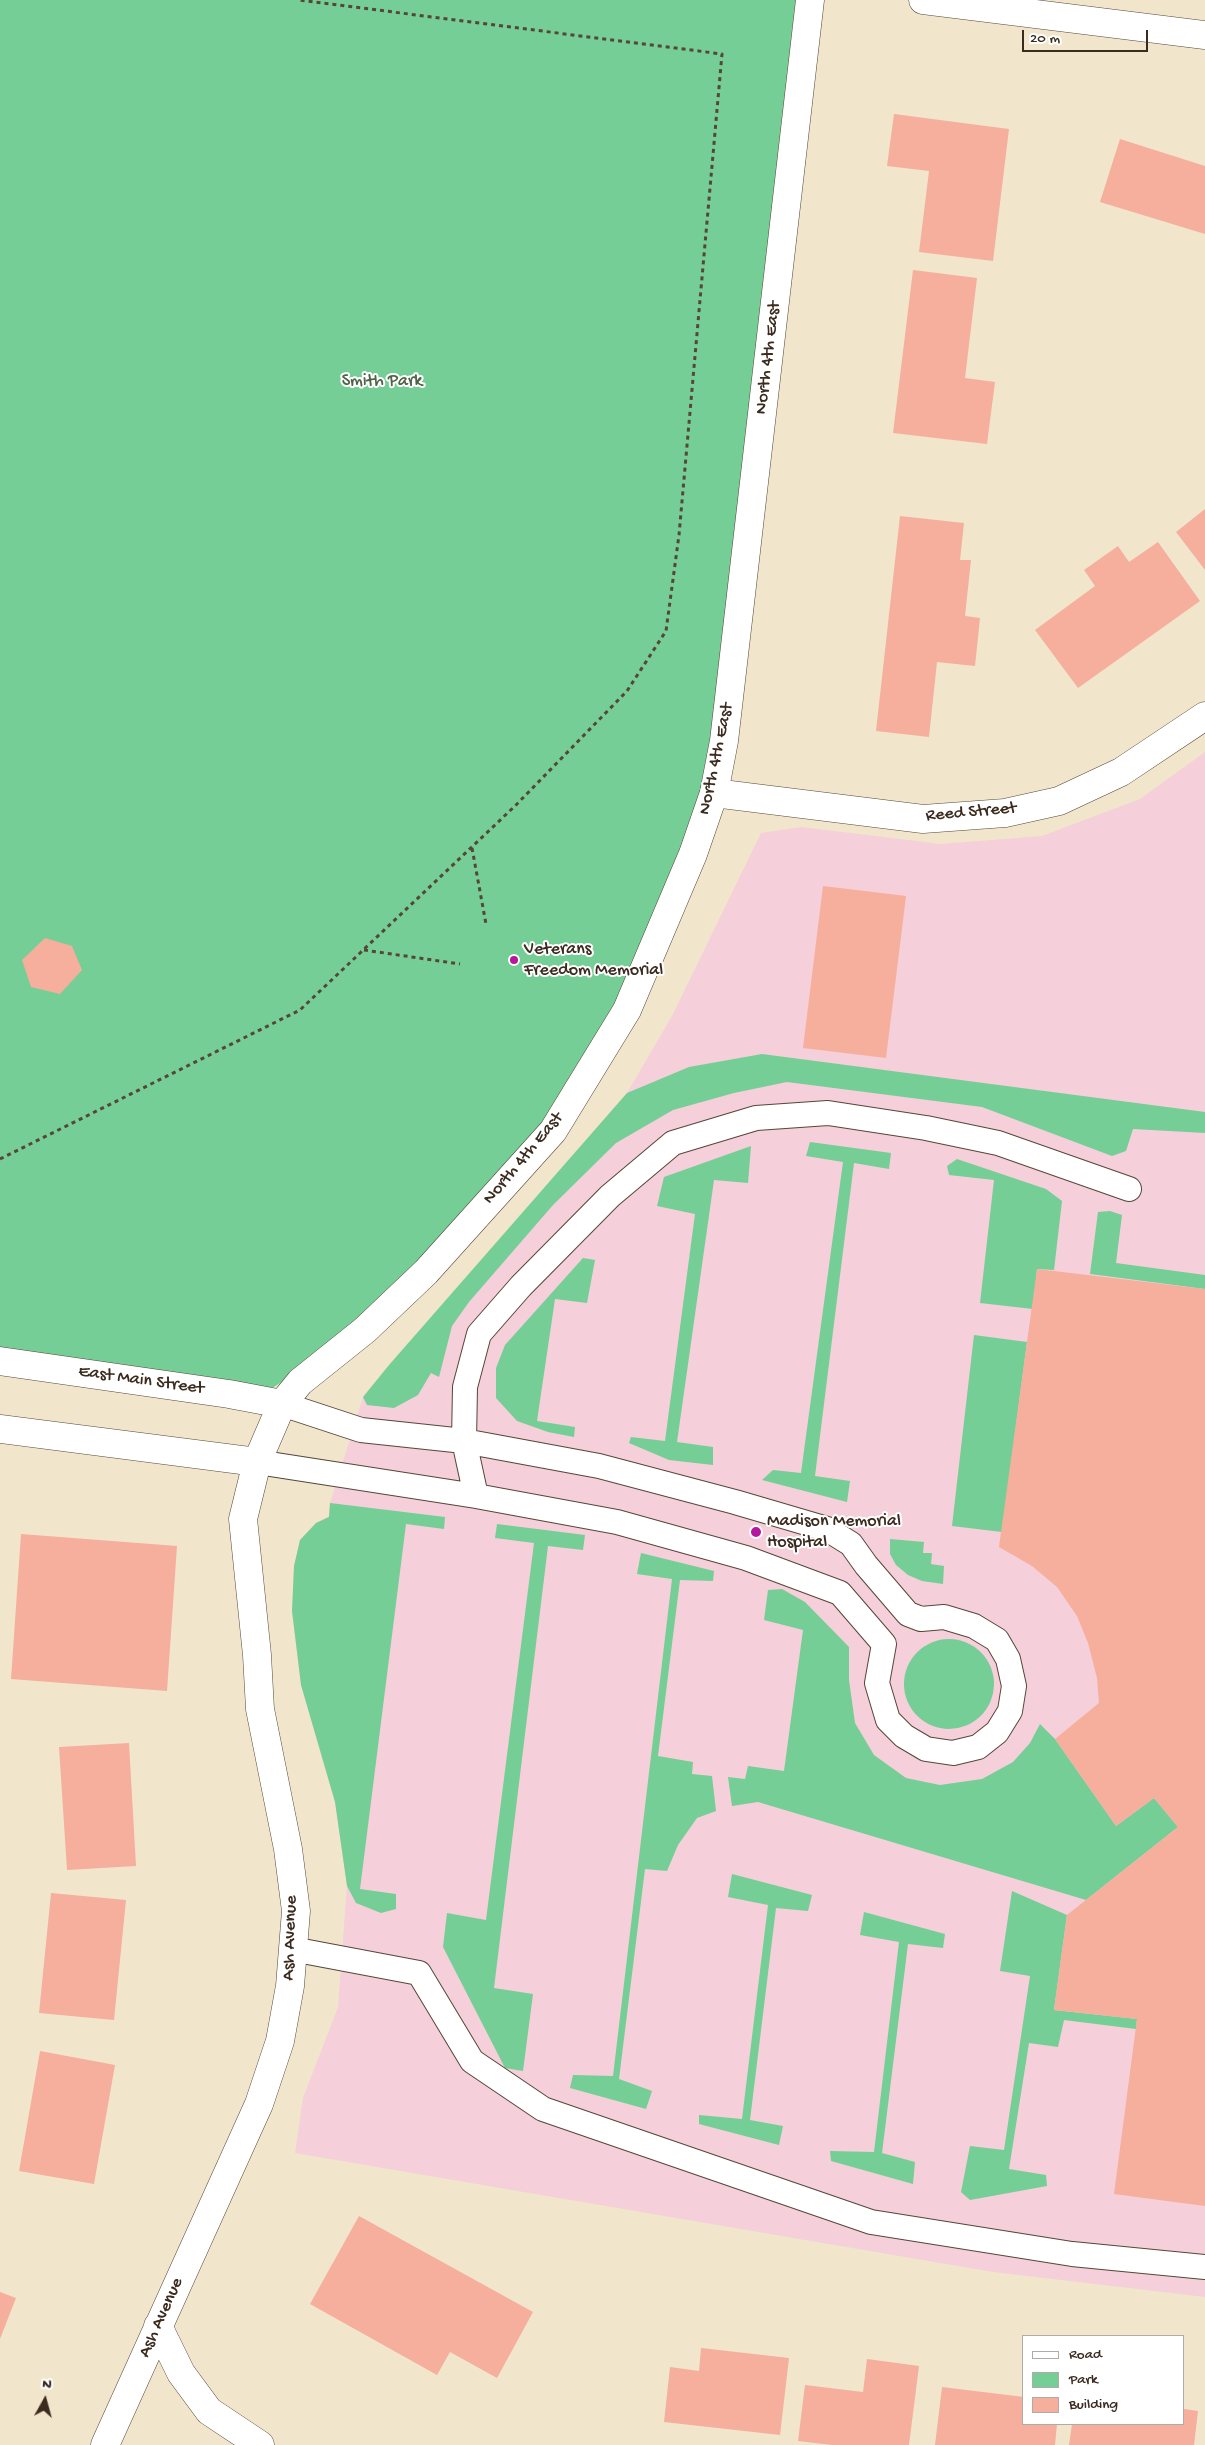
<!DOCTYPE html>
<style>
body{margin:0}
#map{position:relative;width:1205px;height:2445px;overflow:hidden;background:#f1e6cc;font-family:"Gochi Hand",sans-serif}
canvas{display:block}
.legend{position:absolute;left:1022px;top:2335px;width:162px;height:90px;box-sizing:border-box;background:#fff;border:1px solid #b1aaa5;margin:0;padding:6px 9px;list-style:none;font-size:15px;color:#3b2a1e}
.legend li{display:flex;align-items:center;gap:10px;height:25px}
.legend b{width:25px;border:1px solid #b1aaa5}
.north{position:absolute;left:20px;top:2375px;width:50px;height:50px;-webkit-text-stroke:4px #fff;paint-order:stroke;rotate:7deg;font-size:14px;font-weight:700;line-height:20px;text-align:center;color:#3b2a1e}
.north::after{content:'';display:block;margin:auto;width:18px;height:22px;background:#3b2a1e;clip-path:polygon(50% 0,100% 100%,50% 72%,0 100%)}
.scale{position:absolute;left:1022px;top:30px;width:126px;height:22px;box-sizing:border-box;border:2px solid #3b2a1e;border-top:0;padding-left:6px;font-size:15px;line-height:18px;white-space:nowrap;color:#3b2a1e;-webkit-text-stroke:4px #fff;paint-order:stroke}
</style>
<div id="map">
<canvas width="1205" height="2445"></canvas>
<ul class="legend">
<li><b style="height:6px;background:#fff"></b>Road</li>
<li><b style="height:14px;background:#75ce95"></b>Park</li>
<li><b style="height:14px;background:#f5af9c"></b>Building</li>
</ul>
<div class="north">N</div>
<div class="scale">20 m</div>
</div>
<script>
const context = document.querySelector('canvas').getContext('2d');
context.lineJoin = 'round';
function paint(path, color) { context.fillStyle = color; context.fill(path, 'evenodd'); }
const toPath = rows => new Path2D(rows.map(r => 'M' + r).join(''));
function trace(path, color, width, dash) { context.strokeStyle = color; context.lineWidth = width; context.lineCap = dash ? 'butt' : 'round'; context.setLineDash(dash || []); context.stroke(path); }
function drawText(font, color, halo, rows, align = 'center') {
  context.font = font + ' "Gochi Hand",sans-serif'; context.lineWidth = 4; context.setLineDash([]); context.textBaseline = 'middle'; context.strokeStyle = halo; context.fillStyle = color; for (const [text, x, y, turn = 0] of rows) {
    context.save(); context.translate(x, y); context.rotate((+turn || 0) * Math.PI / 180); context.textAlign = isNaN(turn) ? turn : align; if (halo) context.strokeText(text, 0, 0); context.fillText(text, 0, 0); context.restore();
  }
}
paint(toPath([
 [1205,752,1205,2297,993,2272,295,2153,303,2098,338,2007,347,1886,335,1802,301,1685,292,1611,294,1566,300,1540,316,1523,329,1516,330,1503,363,1397,627,1093,672,1016,761,833,801,827,941,844,1042,836,1140,799]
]), '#f5cfda');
paint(toPath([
 [0,0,810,0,743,575,693,854,553,1131,365,1330,269,1390,0,1361],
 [762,1054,1205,1112,1205,1133,1133,1129,1126,1151,1112,1156,982,1107,787,1082,734,1093,673,1110,616,1143,553,1205,469,1302,452,1326,439,1377,431,1373,418,1395,394,1408,367,1405,363,1397,389,1365,627,1093,689,1067],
 [810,1142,891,1153,889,1169,854,1163,815,1476,850,1481,847,1502,762,1480,773,1470,801,1473,843,1162,806,1156],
 [751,1146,748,1183,714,1180,677,1442,713,1447,713,1465,669,1460,629,1443,631,1437,665,1441,695,1214,657,1206,664,1177],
 [957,1159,1046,1189,1062,1201,1054,1270,1037,1269,1033,1309,980,1303,994,1180,949,1175,947,1166],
 [1110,1211,1122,1215,1116,1263,1205,1275,1205,1289,1090,1274,1098,1212],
 [583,1258,595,1260,587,1303,555,1299,537,1421,575,1427,574,1437,548,1432,517,1421,496,1398,496,1368,505,1345],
 [974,1335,1027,1342,1002,1532,952,1526],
 [330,1503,445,1517,444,1529,406,1524,360,1889,396,1894,396,1909,381,1913,356,1903,347,1886,335,1802,301,1685,292,1611,294,1566,300,1540,316,1523,329,1517],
 [497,1524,585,1535,583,1550,548,1546,494,1988,533,1994,523,2071,505,2068,443,1947,447,1913,486,1920,534,1543,495,1538],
 [890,1539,924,1542,923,1553,932,1553,931,1564,944,1566,943,1584,922,1581,908,1575,896,1565,890,1554],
 [641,1553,714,1571,713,1581,680,1580,658,1756,693,1762,692,1774,712,1776,716,1811,697,1818,678,1845,667,1871,645,1869,619,2079,652,2091,646,2109,570,2088,573,2075,613,2076,672,1579,637,1574],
 [782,1589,805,1602,849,1647,849,1680,855,1723,874,1755,906,1778,940,1785,982,1779,1013,1762,1030,1743,1040,1724,1055,1739,1116,1826,1154,1798,1178,1827,1086,1900,758,1802,732,1806,728,1777,745,1779,748,1766,784,1771,803,1630,764,1620,768,1590],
 '904 1684a45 45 0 1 1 90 0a45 45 0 1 1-90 0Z',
 [732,1874,812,1895,808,1911,776,1908,750,2120,783,2126,779,2145,699,2124,699,2115,742,2119,768,1905,728,1897],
 [1012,1891,1067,1915,1054,2010,1137,2019,1136,2029,1064,2020,1058,2047,1029,2043,1009,2169,1046,2175,1047,2186,970,2200,961,2192,970,2146,1004,2150,1030,1976,1000,1971],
 [864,1912,945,1934,943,1948,908,1944,882,2153,915,2162,913,2184,831,2161,830,2151,874,2152,899,1942,860,1935]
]), '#75ce95');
paint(toPath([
 [894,114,1009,129,993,261,919,252,929,171,887,166],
 [1120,139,1205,166,1205,234,1100,202],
 [913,270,977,278,965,378,995,382,987,444,893,433],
 [1205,509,1205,570,1176,532],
 [900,516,964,523,960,560,971,560,965,616,980,618,975,666,937,662,929,737,876,731],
 [1158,542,1200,601,1078,688,1035,630,1095,586,1084,570,1118,546,1129,562],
 [823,886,906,896,886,1058,803,1048],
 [45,938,72,946,82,970,60,994,31,987,22,960],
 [1037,1269,1205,1289,1205,2206,1114,2194,1137,2019,1054,2010,1067,1915,1178,1827,1154,1798,1116,1826,1055,1739,1099,1703,1097,1678,1088,1643,1077,1616,1057,1587,1032,1566,999,1547],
 [21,1534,177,1546,167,1691,11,1679],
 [129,1743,136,1866,67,1870,59,1747],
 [51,1893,126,1900,114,2020,39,2013],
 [40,2051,115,2065,94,2184,19,2171],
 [359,2216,533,2312,497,2378,450,2352,437,2375,310,2304],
 [0,2292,16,2298,0,2339],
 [701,2348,789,2358,780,2435,664,2422,670,2367,699,2371],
 [867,2359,919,2366,909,2445,832,2445,798,2441,805,2385,863,2392],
 [942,2387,1024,2397,1024,2424,1057,2424,1055,2445,935,2445],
 [1184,2409,1198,2411,1194,2445,1069,2445,1072,2424,1184,2424]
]), '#f5af9c');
const service = toPath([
 [257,1462,476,1496,617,1522,746,1558,840,1593,884,1644,877,1683,888,1720,904,1736,926,1749,953,1753,978,1747,997,1732,1010,1711,1014,1686,1008,1659,997,1640,974,1626,944,1617,921,1619,908,1614,866,1565,851,1544,827,1529,735,1502,599,1466,464,1441,361,1430,282,1404],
 [476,1496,464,1441,465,1387,479,1334,521,1286,610,1196,673,1143,756,1118,828,1113,926,1128,998,1143,1129,1189],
 [292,1949,419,1973,472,2061,543,2109,871,2222,1072,2254,1205,2267]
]);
const minor = toPath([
 [714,793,923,819,1005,813,1059,801,1121,772,1205,716],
 [158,2326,181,2373,209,2411,260,2445],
 [105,2445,259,2104,280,2041,290,1986,296,1911,288,1849,260,1709,257,1655,243,1519,257,1462]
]);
const tertiary = toPath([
 [923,0,1205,35],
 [0,1361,229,1394,282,1404],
 [0,1429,257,1462,282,1404,300,1382,365,1330,426,1272,553,1131,627,1010,693,854,714,793,724,741,810,0]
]);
trace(service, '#564638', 26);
trace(minor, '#564638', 29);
trace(tertiary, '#564638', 29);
trace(toPath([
 [472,848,486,924],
 [364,950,460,964],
 [0,1159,300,1010,516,805,627,691,666,631,679,535,722,54,299,0]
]), '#564638', 3, [4, 4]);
trace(service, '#fff', 24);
trace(minor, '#fff', 28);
trace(tertiary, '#fff', 28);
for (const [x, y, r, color] of [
 [514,960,5,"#b5179e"],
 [756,1532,6,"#b5179e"]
]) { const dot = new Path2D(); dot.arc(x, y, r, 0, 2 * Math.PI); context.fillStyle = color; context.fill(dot); trace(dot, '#fff', 2); }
drawText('18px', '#3b2a1e', '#fff', [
 ["North 4th East",769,358,-83],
 ["North 4th East",717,759,-78],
 ["Reed Street",971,813,-5],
 ["North 4th East",524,1159,-50],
 ["East Main Street",141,1381,8],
 ["Ash Avenue",291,1938,-88],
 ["Ash Avenue",162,2318,-66]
]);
drawText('18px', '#4f6348', '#fff', [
 ["Smith Park",382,382]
]);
drawText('18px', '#3b2a1e', '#fff', [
 ["Veterans",524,950],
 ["Freedom Memorial",524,971],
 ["Madison Memorial",767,1522],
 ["Hospital",767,1543]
], 'left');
</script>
